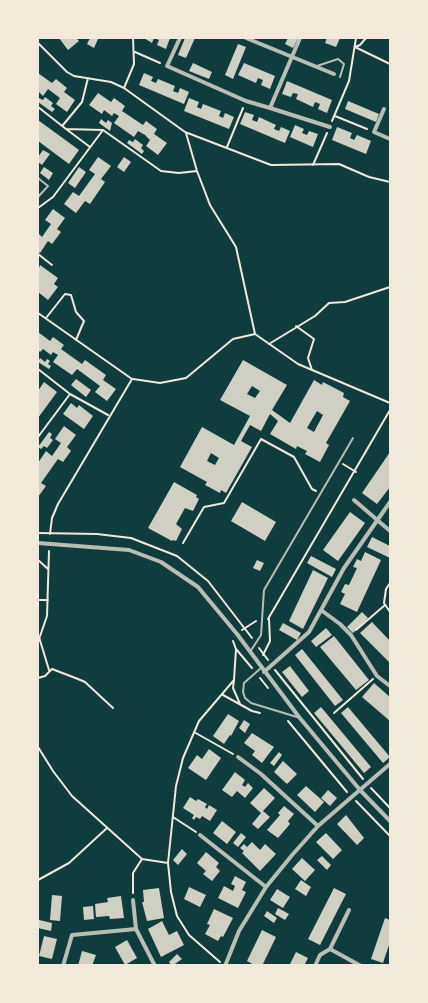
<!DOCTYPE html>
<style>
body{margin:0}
#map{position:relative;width:428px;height:1003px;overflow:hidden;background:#0f3d3e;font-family:"Nunito Sans",sans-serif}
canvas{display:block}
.frame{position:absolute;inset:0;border:39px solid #f1e9da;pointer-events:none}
</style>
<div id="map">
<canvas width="428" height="1003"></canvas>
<div class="frame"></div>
</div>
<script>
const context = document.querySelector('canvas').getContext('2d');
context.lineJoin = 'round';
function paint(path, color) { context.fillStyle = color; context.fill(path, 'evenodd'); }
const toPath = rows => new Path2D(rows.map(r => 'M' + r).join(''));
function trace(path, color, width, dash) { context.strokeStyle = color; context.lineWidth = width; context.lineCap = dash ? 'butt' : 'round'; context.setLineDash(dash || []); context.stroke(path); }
paint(toPath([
 [59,38,76,38,79,41,68,50],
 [90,38,98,39,94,48,87,44],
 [144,38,170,38,166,49,157,45,159,40,154,38,152,43],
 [185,38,195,38,186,58,178,55],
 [288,38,298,38,293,48,285,44],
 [327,38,340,38,336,47,325,43],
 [238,44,246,47,233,79,225,75],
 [193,63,212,72,209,79,189,71],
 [244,63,275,76,270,89,261,85,263,80,258,78,256,83,238,75],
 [38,73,52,83,56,79,67,88,64,92,75,100,67,112,56,104,60,98,48,89,43,96,38,91],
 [144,73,153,77,151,81,156,83,158,79,175,86,173,91,178,93,180,88,189,92,184,104,139,85],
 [287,81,332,100,327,113,318,109,320,104,315,102,313,107,296,99,298,94,293,93,291,97,282,94],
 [98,93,111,102,114,98,125,106,122,111,143,125,146,121,157,129,154,134,167,143,158,155,146,146,150,140,145,135,138,131,134,137,114,123,119,116,114,113,112,116,104,110,102,114,89,105],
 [45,97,53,103,51,106,55,109,52,112,38,102,39,98,43,100],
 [189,98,199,102,197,107,201,109,203,104,221,111,219,116,223,118,225,113,234,117,229,129,184,111],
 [348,101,379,114,376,122,345,109],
 [245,112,254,115,252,120,257,122,259,117,276,125,274,129,279,131,281,127,290,131,285,143,240,124],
 [101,119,106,123,108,120,112,123,110,131,99,123],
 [38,120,79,150,69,164,38,141],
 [295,125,304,129,302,133,307,135,309,131,318,134,313,147,290,137],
 [337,127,352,133,350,138,354,140,357,135,371,141,366,154,332,140],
 [135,139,143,145,141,148,144,151,142,154,127,143,129,140,133,142],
 [43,150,50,154,42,165,38,162,38,157],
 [98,157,111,166,101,179,105,182,90,204,85,201,76,213,64,204,73,192,79,196,95,174,89,170],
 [124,157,131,162,124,172,117,167],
 [44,167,53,173,49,180,40,173],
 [79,167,86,172,75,188,68,183],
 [53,209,65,218,57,229,61,232,52,244,48,241,40,253,38,252,38,233,42,237,51,224,45,220],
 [40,265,58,278,54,284,58,287,48,300,38,292,38,270],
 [38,332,50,341,53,337,64,345,61,349,82,364,85,360,106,375,103,380,116,389,107,401,95,392,100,386,77,369,72,375,53,362,58,355,53,352,51,355,43,349,40,352,38,350],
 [40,358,45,362,47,359,50,361,48,364,51,366,49,369,38,362],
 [243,360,287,385,272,410,290,423,314,380,322,385,323,382,344,393,343,397,350,401,326,443,329,445,320,462,305,454,307,451,297,446,296,449,270,434,278,421,270,414,261,431,250,425,241,441,252,447,226,493,221,490,220,493,205,485,207,482,180,467,202,427,234,445,250,416,220,400],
 [252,386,260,391,255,398,247,394],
 [317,411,323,415,314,432,307,428],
 [211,453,219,458,215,465,207,461],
 [76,379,91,390,86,397,71,385],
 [44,382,57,392,38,418,38,391],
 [71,403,77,408,79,405,93,416,84,429,63,414],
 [64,426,76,435,67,447,71,451,63,462,58,459,41,483,46,486,38,497,38,463,46,451,52,456,61,443,55,439],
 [49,432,52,434,50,438,53,440,47,448,44,446,41,449,38,447],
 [390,452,390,487,377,504,362,493],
 [174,482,197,495,196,497,199,499,193,511,185,508,176,524,182,529,176,541,173,540,172,541,148,528],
 [242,502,276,522,265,541,231,521],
 [350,512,365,523,338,561,323,550],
 [372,537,390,546,390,558,367,547],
 [365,552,381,560,357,612,340,604,345,594,341,592,345,584,349,585,357,568,353,567,357,559,361,561],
 [311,556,336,569,332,577,307,563],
 [257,560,264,563,260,571,253,568],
 [313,570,328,578,303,629,289,621],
 [362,612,368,618,353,633,347,627],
 [372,622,390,641,390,663,360,633],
 [283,623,301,633,297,640,279,630],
 [326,628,332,635,316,647,311,641],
 [334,636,369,680,356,690,320,647],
 [302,649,343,700,335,706,295,655],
 [290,666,309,691,302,697,282,672],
 [374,683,390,697,390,721,362,697],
 [321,707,371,767,364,773,314,713],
 [348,707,390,757,383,763,341,713],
 [228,714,239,721,231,736,230,735,224,744,213,736],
 [244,720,250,724,245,733,239,728],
 [252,733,274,747,262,763,252,755,255,751,244,743],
 [209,749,221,758,206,780,188,768,197,755,202,759],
 [279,752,282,755,274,766,270,763],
 [283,761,297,774,287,784,274,772],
 [235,772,245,780,242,785,245,787,248,783,253,788,245,798,237,791,232,797,222,790],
 [306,786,324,802,315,812,297,795],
 [264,788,275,798,263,811,270,817,258,829,252,824,261,813,250,803],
 [328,790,337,798,330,806,321,798],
 [190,797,196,801,198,799,207,804,205,807,207,809,209,805,217,810,210,821,202,816,200,819,196,817,194,820,192,818,194,815,183,808],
 [284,806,294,814,288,821,290,824,278,838,267,830,280,815,278,813],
 [346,815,364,838,357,845,337,824],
 [222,821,236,832,227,844,213,833],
 [241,833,246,837,238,847,233,843],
 [326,833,342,850,333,859,316,842],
 [252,842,260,850,265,844,276,854,260,871,242,853,244,851,240,848,244,844,247,847],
 [182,849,187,854,178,865,173,860],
 [206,852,219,863,216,867,220,871,212,881,203,874,206,871,197,863],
 [322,856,331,865,327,870,317,860],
 [302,858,315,870,305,881,292,869],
 [235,876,246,882,242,890,246,892,238,908,218,898,224,886,233,891,235,886,231,884],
 [301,880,311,887,306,896,295,889],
 [189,887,206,895,200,907,184,899],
 [159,888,164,918,147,921,142,902,144,902,143,890],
 [334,888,346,894,320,945,308,939],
 [277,889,290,897,283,908,270,900],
 [52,895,62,896,60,921,50,920],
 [121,896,124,918,110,919,109,916,96,917,95,904,108,902,107,898],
 [93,906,94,919,84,920,83,907],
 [278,908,289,914,285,920,275,914],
 [214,909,233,918,223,937,221,936,218,941,205,934,210,925,207,924],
 [267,911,277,918,274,923,264,916],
 [385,918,390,920,390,942,383,963,371,959],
 [39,920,52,923,51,931,38,928],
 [162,921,169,935,177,931,184,945,161,957,148,929],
 [262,930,276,937,262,966,256,966,247,961],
 [44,936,57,939,52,959,39,956],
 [127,940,137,958,125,965,115,947],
 [82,951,96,955,92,966,78,966],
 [296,952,308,958,304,966,289,966],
 [177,954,182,959,172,966,169,962]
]), '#cfcfc3');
trace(toPath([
 [38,43,67,72,74,76,111,82,124,88,185,132,271,165,339,164,369,177,390,182],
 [355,47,390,64],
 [355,47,360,45,366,38],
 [135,52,160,63],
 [124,88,134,64,133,38],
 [38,107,66,129,103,130],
 [335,116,367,129],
 [332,121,349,81,356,38],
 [63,125,82,102,88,78],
 [66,129,90,147],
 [186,133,197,171,210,205,236,247,255,334,298,364,390,403],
 [227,147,243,108],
 [313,165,327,133],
 [38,208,53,197,103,130,161,171,179,173,197,171],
 [38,254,52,265],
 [38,313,132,379,58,504,52,518,50,534],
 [46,318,65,294,71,295,76,312,84,321,76,340],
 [296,326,314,339,308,358,312,370],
 [269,344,315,316,329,303,345,302,390,287],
 [38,369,70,394,108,415],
 [133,379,160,383,186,378,233,339,255,334],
 [38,437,70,394],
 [343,464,356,472],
 [38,533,97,534,131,538,177,556,208,581,252,638],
 [183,543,204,507,224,503,261,439,294,457,312,489,316,491],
 [38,560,48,569],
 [390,583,386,589,384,603,390,612],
 [38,600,48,600],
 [268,619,390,410],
 [242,630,256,621],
 [356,630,385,605],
 [39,637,49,670],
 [38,642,47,616,49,551],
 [259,648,268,660],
 [236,649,252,668],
 [263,655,270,641,269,619],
 [275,670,363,779],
 [38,678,45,676,52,669,78,679,85,682,113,708],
 [260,678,268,688],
 [234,680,233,688,240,704],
 [223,695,252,711,260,713],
 [334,713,373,679],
 [288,721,347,792],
 [194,732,233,754],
 [38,747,53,771,72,796,142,859,168,863],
 [371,788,390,808],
 [356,801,390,836],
 [173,817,196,832],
 [38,880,69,863,107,828],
 [133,893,133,873,142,859],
 [220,962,189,935,177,916,171,892,168,863,176,786,183,758,199,721,234,680,236,649,233,641]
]), '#f1e9da', 2);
trace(toPath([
 [317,66,338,59,344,64,340,77],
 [38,178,48,186,38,197],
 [250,652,261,635,264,590,353,438],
 [261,668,244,683,243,692,245,698,251,703,297,717]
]), '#b8beb3', 2);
trace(toPath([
 [180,38,167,66,246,101,270,108,300,38],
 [246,38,334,74],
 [270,108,330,127],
 [384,109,374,132,390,139],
 [354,500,390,531],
 [38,543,129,550,161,562,198,587,237,634,299,717,360,790,390,821],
 [321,610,340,624,351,635,377,676,390,686],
 [264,672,309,632,344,568,390,502],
 [238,757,261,774,318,826],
 [200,835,266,887],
 [133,900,136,929],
 [330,949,349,910],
 [63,966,72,935,136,929,155,966],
 [225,966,239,931,266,887,293,854,318,826,390,764],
 [315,966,320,955,330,949,361,966]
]), '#b8beb3', 4);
</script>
